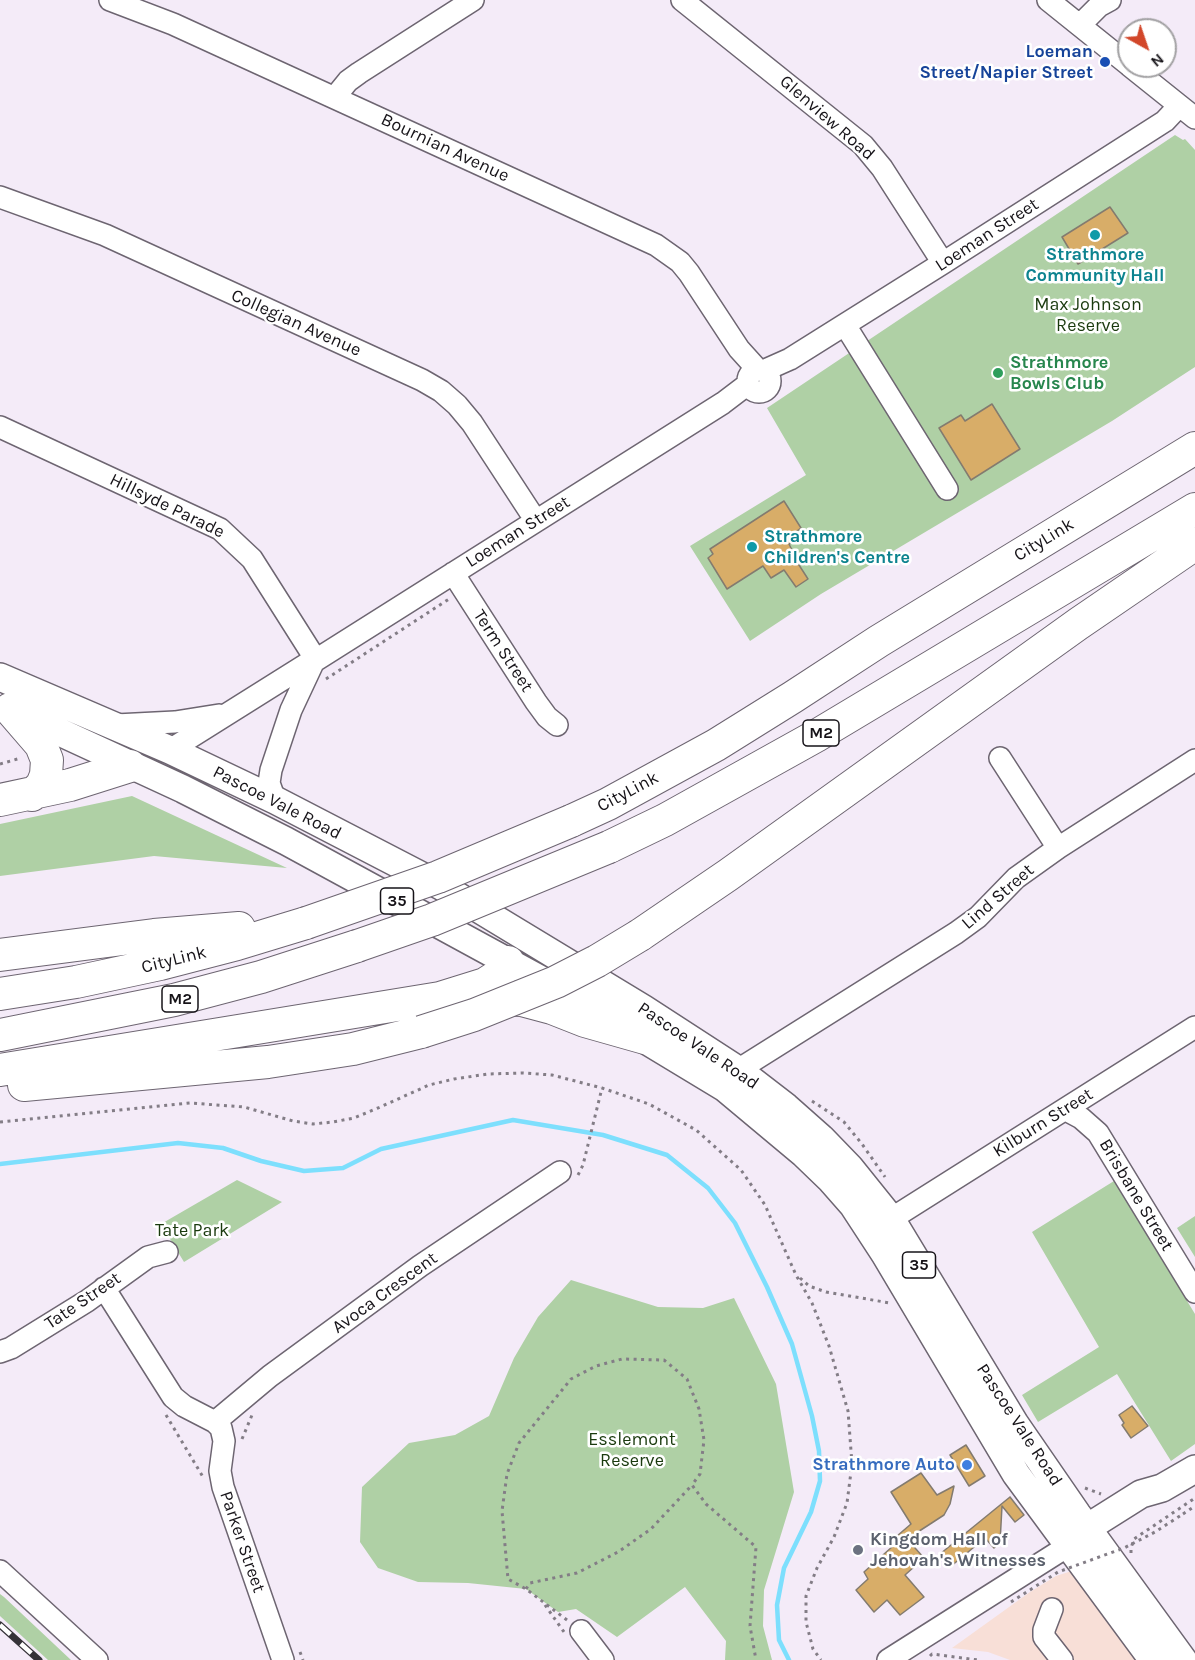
<!DOCTYPE html>
<style>
body{margin:0}
#map{position:relative;width:1195px;height:1660px;overflow:hidden;background:#f4ebf8;font-family:Karla,sans-serif}
canvas{display:block}
.north{position:absolute;left:1117px;top:18px;width:60px;height:60px;box-sizing:border-box;background:#fff;border:2px solid #a2a1a3;border-radius:50%;rotate:140deg;font-size:16px;font-weight:700;line-height:24px;text-align:center;color:#161318}
.north::after{content:'';display:block;margin:auto;width:21px;height:27px;background:#d2472a;clip-path:polygon(50% 0,100% 100%,50% 72%,0 100%)}
</style>
<div id="map">
<canvas width="1195" height="1660"></canvas>
<div class="north">N</div>
</div>
<script>
const context = document.querySelector('canvas').getContext('2d');
context.lineJoin = 'round';
function paint(path, color) { context.fillStyle = color; context.fill(path, 'evenodd'); }
const toPath = rows => new Path2D(rows.map(r => 'M' + r).join(''));
function trace(path, color, width, dash) { context.strokeStyle = color; context.lineWidth = width; context.lineCap = dash ? 'butt' : 'round'; context.setLineDash(dash || []); context.stroke(path); }
function drawText(font, color, halo, rows, align = 'center') {
  context.font = font + ' Karla,sans-serif'; context.lineWidth = 5; context.setLineDash([]); context.textBaseline = 'middle'; context.strokeStyle = halo; context.fillStyle = color; for (const [text, x, y, turn = 0] of rows) {
    context.save(); context.translate(x, y); context.rotate((+turn || 0) * Math.PI / 180); context.textAlign = isNaN(turn) ? turn : align; if (halo) context.strokeText(text, 0, 0); context.fillText(text, 0, 0); context.restore();
  }
}
paint(toPath([
 [1081,1568,1155,1660,1010,1660,988,1652,952,1648,1030,1592,1056,1576]
]), '#f8dfd7');
paint(toPath([
 [1175,135,1183,140,1185,139,1195,150,1195,367,1112,421,821,594,750,641,690,546,806,475,767,408],
 [132,796,287,868,154,856,0,876,0,824],
 [237,1180,282,1202,184,1262,161,1224],
 [1114,1181,1195,1314,1195,1444,1171,1461,1117,1374,1038,1422,1022,1395,1099,1347,1032,1232],
 [1195,1216,1195,1257,1177,1228],
 [571,1280,658,1307,703,1308,734,1298,776,1384,794,1492,764,1590,763,1626,772,1660,725,1660,726,1641,685,1587,617,1637,576,1609,558,1612,526,1589,468,1583,418,1582,378,1568,360,1542,362,1487,409,1443,455,1435,489,1416,514,1358,538,1317],
 [0,1594,4,1597,71,1660,48,1660,0,1616]
]), '#afd0a5');
trace(toPath([
 [0,1164,178,1143,223,1148,261,1161,304,1171,343,1168,381,1149,513,1120,603,1135,667,1155,708,1188,735,1223,767,1287,792,1344,812,1416,819,1451,820,1481,811,1512,784,1568,777,1605,779,1640,789,1660]
]), '#7ddffd', 4.5);
const building = toPath([
 [1110,207,1128,233,1078,264,1062,237,1110,207],
 [992,404,1020,449,971,480,939,428,961,415,965,421,992,404],
 [784,501,801,528,797,531,799,534,792,539,793,542,789,544,792,550,790,551,808,579,796,587,784,570,771,578,763,566,727,589,708,558,713,554,710,549,784,501],
 [1132,1406,1148,1426,1131,1438,1122,1425,1124,1423,1119,1415,1132,1406],
 [966,1445,985,1476,969,1486,950,1455,966,1445],
 [921,1473,937,1495,954,1486,950,1504,944,1515,907,1539,924,1558,905,1575,924,1597,900,1615,887,1600,874,1612,856,1590,868,1579,864,1572,893,1546,890,1542,911,1524,891,1492,921,1473],
 [1010,1497,1024,1515,1015,1522,1002,1506,1000,1543,994,1548,985,1538,950,1567,940,1554,1010,1497]
]);
paint(building, '#d8ad68');
trace(building, '#837b6f', 1.5);
const minor = toPath([
 [110,0,173,24,656,245,680,262,689,273,739,349,758,370],
 [682,0,863,145,882,168,943,263],
 [1048,0,1129,65],
 [1080,25,1099,6,1110,0],
 [1130,66,1195,118],
 [335,97,348,81,359,73,473,0],
 [0,197,105,235,422,380,441,391,457,405,472,423,536,521],
 [845,325,947,489],
 '748 381a11 11 0 1 1 22 0a11 11 0 1 1-22 0Z',
 [763,371,790,359,943,263,1165,121,1179,106],
 [0,427,220,529,252,559,316,660],
 [453,573,536,702,547,717,557,725],
 [116,725,175,722,219,715],
 [170,750,307,664,316,660,723,403,748,384],
 [1000,758,1058,848],
 [275,800,269,783,271,770,291,710,313,663],
 [738,1070,956,933,978,917,1016,878,1058,848,1195,760],
 [1066,1110,1081,1118,1098,1133,1195,1292],
 [891,1219,1195,1027],
 [104,1288,173,1397,184,1406,215,1422,221,1428,224,1441,220,1471,223,1487,283,1660],
 [0,1352,11,1348,87,1301,148,1257,167,1252],
 [215,1422,270,1376,420,1266,560,1172],
 [0,1571,97,1660],
 [1052,1609,1044,1630,1044,1637,1062,1660],
 [581,1631,603,1660],
 [888,1660,1068,1546]
]);
const major = toPath([
 [0,677,170,750,275,800,441,886,644,1009,738,1070,786,1107,821,1138,850,1168,891,1219,1015,1424,1077,1514,1183,1660],
 [12,710,183,789,286,841,591,1007,725,1088,804,1154,831,1180,853,1205,885,1254,1016,1474,1153,1660],
 [1075,1539,1087,1528,1141,1494,1162,1488,1195,1469]
]);
const highway = toPath([
 [10,709,41,745,47,760,46,775,42,785,32,795],
 [0,800,70,785,130,766],
 [571,821,608,804,716,745,793,697,879,641,1195,448],
 [609,847,665,820,816,736,1195,509],
 [640,935,728,875,1078,624,1195,544],
 [0,955,154,935,239,928],
 [0,994,76,982,160,964,237,944,306,923],
 [499,999,522,1000,552,1008,585,1021,645,1038],
 [0,1035,174,1000,261,977,357,946],
 [0,1070,440,998,485,984,499,975,508,962],
 [24,1085,268,1062,353,1049,421,1032]
]);
trace(minor, '#6d6571', 24);
trace(major, '#6d6571', 30);
trace(highway, '#6d6571', 34);
trace(toPath([
 [326,679,449,599],
 [0,764,21,758],
 [812,1101,844,1122,862,1144,885,1177],
 [0,1122,190,1103,244,1107,293,1121,313,1124,333,1122,354,1118,378,1108,429,1085,454,1079,488,1074,523,1073,552,1075,602,1088,649,1104,696,1130,741,1170,765,1205,796,1275,812,1303,829,1346,848,1411,852,1464,847,1503,834,1537,817,1568,806,1596,806,1622,813,1649,821,1660],
 [578,1175,583,1165,602,1088],
 [800,1278,809,1286,826,1292,890,1303],
 [166,1415,203,1477],
 [242,1439,252,1415],
 [1085,1488,1101,1494],
 [1183,1514,1195,1506],
 [1131,1553,1131,1548,1134,1539,1195,1498],
 [526,1589,530,1583,577,1573,618,1552,651,1529,692,1485,706,1504,756,1547,750,1626,756,1660],
 [545,1605,564,1632],
 [567,1620,526,1589,508,1579,502,1511,507,1474,519,1443,571,1379,596,1366,622,1359,664,1360,687,1379,699,1409,704,1440,700,1474,692,1485],
 [300,1652,303,1660],
 [930,1656,932,1654,978,1660]
]), '#837d86', 3, [3, 4.5]);
trace(minor, '#fff', 21);
trace(major, '#fff', 27);
trace(highway, '#fff', 32);
const rail = toPath([
 [0,1625,39,1660]
]);
trace(rail, '#353238', 7);
trace(rail, '#fff', 4.5, [14]);
const highwayBridge = toPath([
 [306,923,438,877,571,821],
 [357,946,432,920,609,847],
 [421,1032,474,1015,556,982,597,961,640,935]
]);
trace(highwayBridge, '#6d6571', 34, []);
trace(toPath([
 [1011,1602,1058,1572,1124,1548,1155,1532,1183,1514]
]), '#837d86', 3, [3, 4.5]);
trace(highwayBridge, '#fff', 32);
for (const [x, y, r, color] of [
 [1105,62,6,"#1a4fb4"],
 [1095,235,6,"#0f9aa8"],
 [998,373,6,"#2e9e5b"],
 [752,547,6,"#0f9aa8"],
 [967,1465,6,"#3f7fe0"],
 [858,1550,6,"#6b7280"]
]) { const dot = new Path2D(); dot.arc(x, y, r, 0, 2 * Math.PI); context.fillStyle = color; context.fill(dot); trace(dot, '#fff', 2); }
for (const [x, y, w] of [
 [821,733,36],
 [397,901,33],
 [180,999,36],
 [919,1265,33]
]) { const box = new Path2D(); box.roundRect(x - w / 2, y - 13, w, 26, 4.5); context.fillStyle = '#fff'; context.fill(box); trace(box, '#161318', 1.5); }
drawText('bold 16px', '#161318', null, [
 ["M2",821,733],
 ["35",397,901],
 ["M2",180,999],
 ["35",919,1265]
]);
drawText('bold 18px', '#164399', '#fff', [
 ["Loeman",1093,52],
 ["Street/Napier Street",1093,73]
], 'right');
drawText('18px', '#161318', '#fff', [
 ["Glenview Road",827,118,41],
 ["Bournian Avenue",445,148,25],
 ["Loeman Street",987,235,-33],
 ["Collegian Avenue",296,323,24],
 ["Hillsyde Parade",167,506,26],
 ["Loeman Street",518,532,-32],
 ["CityLink",1044,540,-31],
 ["Term Street",503,651,57],
 ["CityLink",628,792,-28],
 ["Pascoe Vale Road",277,803,27],
 ["Lind Street",998,897,-41],
 ["CityLink",174,960,-14],
 ["Pascoe Vale Road",698,1046,34],
 ["Kilburn Street",1043,1123,-32],
 ["Brisbane Street",1136,1195,59],
 ["Avoca Crescent",385,1293,-36],
 ["Tate Street",83,1301,-34],
 ["Pascoe Vale Road",1019,1425,57],
 ["Parker Street",242,1542,71]
]);
drawText('bold 18px', '#0d838f', '#fff', [
 ["Strathmore",1095,255],
 ["Community Hall",1095,276],
 ["Strathmore",764,537,"left"],
 ["Children's Centre",764,558,"left"]
]);
drawText('18px', '#1a3a0e', '#fff', [
 ["Max Johnson",1088,305],
 ["Reserve",1088,326],
 ["Tate Park",192,1231],
 ["Esslemont",632,1440],
 ["Reserve",632,1461]
]);
drawText('bold 18px', '#27864d', '#fff', [
 ["Strathmore",1010,363],
 ["Bowls Club",1010,384]
], 'left');
drawText('bold 18px', '#366cbe', '#fff', [
 ["Strathmore Auto",955,1465]
], 'right');
drawText('bold 18px', '#5b616d', '#fff', [
 ["Kingdom Hall of",870,1540],
 ["Jehovah's Witnesses",870,1561]
], 'left');
</script>
